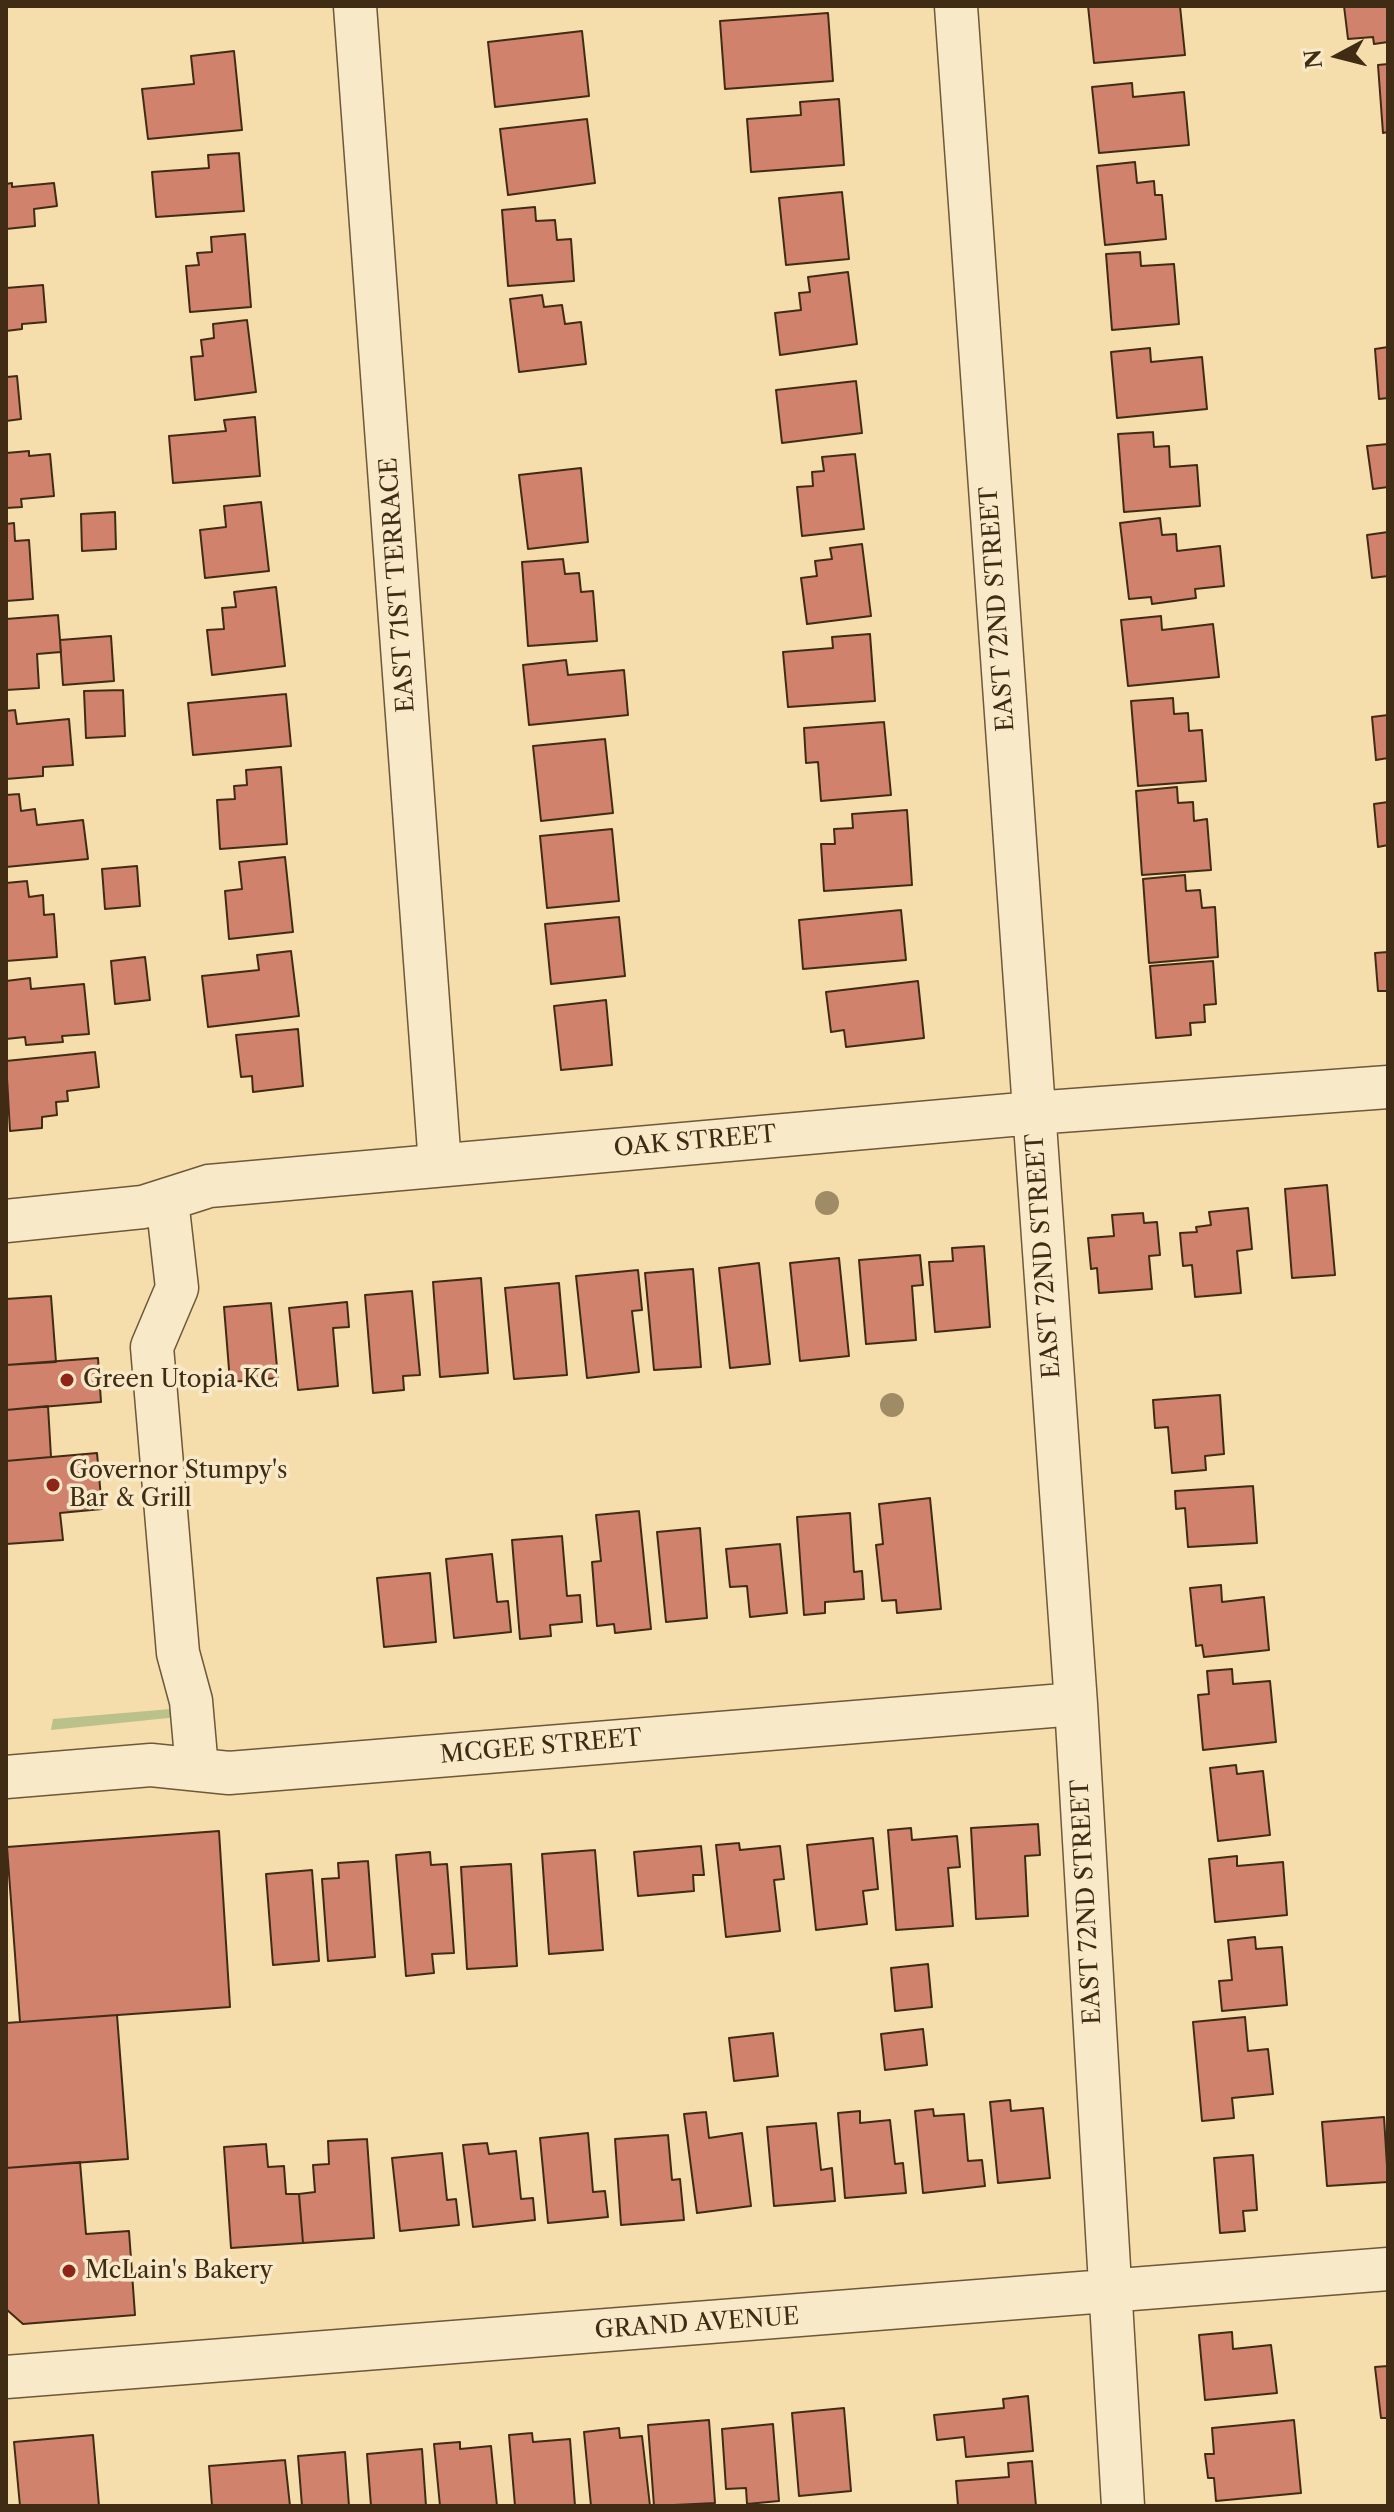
<!DOCTYPE html>
<style>
body{margin:0}
#map{position:relative;width:1394px;height:2512px;overflow:hidden;background:#f5ddac;font-family:"Libre Caslon Text",serif}
canvas{display:block}
.frame{position:absolute;inset:0;border:8px solid #402c14;pointer-events:none}
.north{position:absolute;left:1298px;top:16px;width:80px;height:80px;-webkit-text-stroke:6px #f8e9c9;paint-order:stroke;rotate:263deg;font-size:22px;font-weight:700;line-height:32px;text-align:center;color:#402c14}
.north::after{content:'';display:block;margin:auto;width:28px;height:36px;background:#402c14;clip-path:polygon(50% 0,100% 100%,50% 72%,0 100%)}
</style>
<div id="map">
<canvas width="1394" height="2512"></canvas>
<div class="frame"></div>
<div class="north">N</div>
</div>
<script>
const context = document.querySelector('canvas').getContext('2d');
context.lineJoin = 'round';
function paint(path, color) { context.fillStyle = color; context.fill(path, 'evenodd'); }
const toPath = rows => new Path2D(rows.map(r => 'M' + r).join(''));
function trace(path, color, width, dash) { context.strokeStyle = color; context.lineWidth = width; context.lineCap = dash ? 'butt' : 'round'; context.setLineDash(dash || []); context.stroke(path); }
function drawText(font, color, halo, rows, align = 'center') {
  context.font = font + ' "Libre Caslon Text",serif'; context.lineWidth = 7; context.setLineDash([]); context.textBaseline = 'middle'; context.strokeStyle = halo; context.fillStyle = color; for (const [text, x, y, turn = 0] of rows) {
    context.save(); context.translate(x, y); context.rotate((+turn || 0) * Math.PI / 180); context.textAlign = isNaN(turn) ? turn : align; if (halo) context.strokeText(text, 0, 0); context.fillText(text, 0, 0); context.restore();
  }
}
paint(toPath([
 [171,1709,178,1717,51,1730,53,1719]
]), '#bac18a');
const building = toPath([
 [1088,6,1180,6,1185,55,1094,63,1088,6],
 [1344,6,1388,6,1388,42,1374,44,1373,37,1348,39,1344,6],
 [828,13,833,81,725,89,720,21,828,13],
 [582,31,589,96,495,107,488,42,582,31],
 [234,51,242,130,148,139,142,89,194,84,191,56,234,51],
 [1388,64,1388,132,1383,133,1378,65,1388,64],
 [1132,83,1133,97,1184,92,1189,145,1099,153,1092,87,1132,83],
 [839,99,844,165,751,172,747,119,801,115,800,102,839,99],
 [587,119,595,183,508,195,500,129,587,119],
 [239,153,244,211,156,217,152,172,209,168,208,155,239,153],
 [1135,162,1137,183,1154,181,1155,195,1162,195,1166,239,1105,245,1097,166,1135,162],
 [12,183,12,187,54,183,57,206,34,209,35,226,6,229,6,184,12,183],
 [842,192,849,259,786,265,779,198,842,192],
 [535,207,536,221,555,220,557,240,571,239,574,281,508,286,502,210,535,207],
 [245,234,251,307,190,312,186,266,199,265,197,253,212,252,211,237,245,234],
 [1140,252,1141,266,1174,264,1179,324,1112,330,1106,254,1140,252],
 [848,272,857,344,780,355,775,313,801,310,799,293,810,292,808,277,848,272],
 [43,285,46,322,22,324,22,329,6,331,6,288,43,285],
 [542,295,544,307,562,305,565,324,581,322,586,364,519,372,510,299,542,295],
 [247,320,256,392,195,400,191,357,203,356,201,340,214,338,213,324,247,320],
 [1388,347,1388,398,1379,399,1375,349,1388,347],
 [1150,348,1151,362,1202,357,1207,409,1117,418,1111,352,1150,348],
 [6,366,7,377,17,376,21,419,6,421,6,366],
 [856,381,862,433,782,443,776,390,856,381],
 [255,417,260,476,173,483,169,436,226,431,224,420,255,417],
 [1153,432,1154,447,1169,446,1170,467,1197,465,1200,506,1124,512,1118,434,1153,432],
 [1388,444,1388,487,1373,489,1367,446,1388,444],
 [29,451,29,456,50,454,54,496,21,499,22,507,6,508,6,453,29,451],
 [855,454,864,529,802,536,797,487,813,486,812,472,824,471,822,457,855,454],
 [581,468,588,542,528,549,519,475,581,468],
 [261,502,269,571,205,578,200,530,226,527,224,506,261,502],
 [115,512,116,549,82,551,81,514,115,512],
 [1160,518,1162,535,1176,534,1177,551,1220,546,1224,586,1195,589,1196,598,1152,604,1151,597,1129,599,1120,523,1160,518],
 [14,523,15,541,29,540,33,599,6,601,6,524,14,523],
 [1388,532,1388,576,1372,578,1367,535,1388,532],
 [862,544,871,616,807,624,801,578,817,576,815,561,832,559,830,548,862,544],
 [563,559,565,574,579,573,581,592,593,591,597,641,528,646,522,562,563,559],
 [276,587,285,666,212,675,207,630,224,629,222,608,236,607,234,592,276,587],
 [58,615,61,652,37,654,39,688,6,690,6,619,58,615],
 [1161,616,1162,630,1213,624,1219,677,1128,686,1121,620,1161,616],
 [870,634,875,701,788,707,783,652,833,648,832,637,870,634],
 [111,636,114,681,63,685,60,640,111,636],
 [566,660,568,675,624,670,628,715,529,725,523,665,566,660],
 [123,690,125,736,86,738,84,691,123,690],
 [286,694,291,746,193,755,188,703,286,694],
 [1173,698,1174,714,1188,713,1189,731,1202,730,1206,781,1138,786,1131,701,1173,698],
 [15,710,17,724,69,719,73,765,43,767,43,776,6,779,6,711,15,710],
 [1388,715,1388,758,1376,760,1372,717,1388,715],
 [884,722,891,795,821,801,818,762,806,763,804,728,884,722],
 [605,739,613,813,541,821,533,746,605,739],
 [281,767,287,844,220,849,217,800,235,799,234,786,247,785,246,770,281,767],
 [1177,787,1178,803,1193,802,1194,821,1207,819,1211,870,1142,875,1136,791,1177,787],
 [19,794,21,811,35,809,37,825,83,820,88,859,6,867,6,795,19,794],
 [1388,802,1388,845,1378,847,1374,804,1388,802],
 [907,810,912,885,824,891,821,844,835,844,834,829,853,828,852,814,907,810],
 [612,829,619,901,547,908,540,836,612,829],
 [285,857,293,932,229,939,225,891,242,889,239,862,285,857],
 [137,866,140,906,105,909,102,869,137,866],
 [1185,875,1186,891,1200,890,1202,908,1215,907,1218,957,1149,963,1143,879,1185,875],
 [27,881,29,897,43,895,44,915,54,914,57,957,6,961,6,883,27,881],
 [901,910,906,960,803,969,799,920,901,910],
 [619,917,625,976,551,984,545,924,619,917],
 [291,951,299,1016,208,1027,202,976,259,970,257,955,291,951],
 [1388,952,1388,991,1378,991,1375,953,1388,952],
 [145,957,150,1000,115,1004,111,961,145,957],
 [1213,961,1216,1004,1204,1005,1205,1022,1190,1023,1191,1035,1156,1038,1150,966,1213,961],
 [30,978,31,989,84,984,89,1034,62,1036,63,1042,26,1045,25,1037,6,1039,6,981,30,978],
 [918,981,924,1038,846,1047,844,1030,831,1032,826,992,918,981],
 [606,1000,612,1065,561,1070,554,1006,606,1000],
 [298,1029,303,1086,253,1092,252,1076,241,1077,236,1035,298,1029],
 [95,1052,99,1087,67,1091,68,1101,56,1102,57,1115,42,1117,42,1128,10,1131,6,1061,95,1052],
 [1327,1185,1335,1275,1292,1278,1285,1189,1327,1185],
 [1248,1208,1252,1249,1237,1251,1241,1293,1195,1297,1192,1265,1183,1266,1180,1233,1197,1232,1196,1227,1211,1225,1209,1212,1248,1208],
 [1143,1213,1144,1223,1157,1222,1160,1255,1149,1256,1152,1289,1099,1293,1097,1268,1091,1269,1088,1238,1114,1236,1112,1215,1143,1213],
 [984,1246,990,1327,935,1332,929,1262,953,1261,952,1248,984,1246],
 [920,1255,923,1285,912,1286,916,1340,866,1344,859,1260,920,1255],
 [839,1258,849,1356,800,1361,790,1263,839,1258],
 [759,1263,770,1364,730,1368,719,1268,759,1263],
 [693,1269,701,1367,654,1370,645,1273,693,1269],
 [638,1270,642,1310,632,1311,639,1372,587,1378,576,1276,638,1270],
 [481,1278,488,1373,440,1377,433,1282,481,1278],
 [559,1283,567,1375,514,1379,505,1288,559,1283],
 [412,1291,420,1375,403,1376,404,1390,373,1393,365,1295,412,1291],
 [51,1296,56,1362,6,1365,6,1299,51,1296],
 [347,1302,349,1327,333,1328,338,1386,298,1390,289,1308,347,1302],
 [271,1303,278,1378,230,1382,224,1307,271,1303],
 [98,1358,101,1402,6,1410,6,1365,98,1358],
 [1220,1395,1224,1454,1205,1456,1206,1470,1172,1473,1168,1427,1155,1428,1153,1400,1220,1395],
 [48,1406,51,1457,6,1461,6,1410,48,1406],
 [97,1453,102,1509,60,1513,63,1540,6,1544,6,1461,97,1453],
 [1253,1486,1257,1543,1188,1547,1185,1508,1176,1509,1175,1491,1253,1486],
 [930,1498,941,1609,897,1613,896,1600,882,1601,876,1545,883,1544,879,1504,930,1498],
 [639,1511,651,1629,615,1633,614,1624,597,1626,592,1562,601,1561,596,1515,639,1511],
 [850,1513,854,1572,862,1571,864,1599,825,1602,825,1613,804,1615,797,1517,850,1513],
 [700,1528,707,1618,666,1622,657,1532,700,1528],
 [562,1536,567,1596,580,1595,582,1622,550,1625,551,1636,520,1639,512,1540,562,1536],
 [780,1544,787,1613,750,1617,747,1586,730,1587,726,1549,780,1544],
 [492,1554,497,1602,508,1601,511,1632,454,1638,446,1559,492,1554],
 [430,1573,436,1642,384,1647,377,1578,430,1573],
 [1221,1585,1222,1602,1264,1597,1269,1650,1204,1657,1202,1645,1196,1646,1190,1588,1221,1585],
 [1232,1669,1233,1684,1270,1681,1276,1742,1203,1750,1198,1695,1209,1694,1207,1671,1232,1669],
 [1236,1765,1237,1774,1263,1771,1270,1835,1218,1841,1210,1768,1236,1765],
 [1038,1824,1040,1855,1025,1856,1028,1916,976,1919,971,1828,1038,1824],
 [911,1828,912,1840,957,1836,960,1867,948,1868,953,1926,896,1930,888,1830,911,1828],
 [219,1831,230,2007,20,2022,7,1847,219,1831],
 [873,1838,878,1889,863,1891,867,1924,816,1930,807,1845,873,1838],
 [739,1843,740,1850,780,1846,784,1879,774,1880,780,1931,726,1937,716,1845,739,1843],
 [701,1846,704,1875,693,1875,694,1891,638,1896,634,1852,701,1846],
 [595,1850,603,1950,549,1954,542,1854,595,1850],
 [430,1852,431,1865,447,1864,454,1953,432,1954,434,1973,406,1976,396,1855,430,1852],
 [1237,1856,1237,1866,1283,1862,1287,1915,1215,1922,1209,1859,1237,1856],
 [368,1861,375,1957,328,1961,322,1879,339,1878,338,1863,368,1861],
 [511,1864,517,1966,467,1969,461,1867,511,1864],
 [312,1870,319,1961,273,1965,266,1874,312,1870],
 [1255,1937,1256,1949,1282,1947,1287,2005,1222,2011,1219,1981,1232,1980,1228,1940,1255,1937],
 [928,1964,932,2007,895,2011,891,1968,928,1964],
 [117,2015,128,2159,6,2168,6,2023,117,2015],
 [1245,2017,1248,2051,1268,2049,1273,2094,1232,2098,1234,2118,1202,2121,1193,2022,1245,2017],
 [923,2029,927,2065,885,2070,881,2034,923,2029],
 [773,2033,778,2076,734,2081,729,2038,773,2033],
 [1010,2100,1011,2111,1043,2108,1050,2178,998,2183,990,2102,1010,2100],
 [933,2109,934,2116,964,2114,968,2161,982,2160,985,2186,923,2193,915,2111,933,2109],
 [860,2111,860,2123,890,2120,895,2164,903,2163,906,2193,845,2198,838,2113,860,2111],
 [706,2112,709,2138,742,2133,751,2206,697,2213,684,2114,706,2112],
 [1384,2117,1388,2182,1327,2186,1322,2122,1384,2117],
 [816,2123,821,2170,832,2168,835,2201,774,2206,767,2127,816,2123],
 [588,2133,593,2192,605,2191,608,2217,548,2223,540,2138,588,2133],
 [668,2135,672,2180,680,2179,684,2220,621,2225,615,2139,668,2135],
 [367,2139,374,2238,303,2243,299,2194,315,2192,313,2165,329,2164,328,2141,367,2139],
 [487,2143,489,2154,516,2151,521,2199,533,2198,535,2220,473,2227,463,2145,487,2143],
 [266,2144,268,2167,284,2166,286,2194,299,2194,303,2243,231,2248,224,2147,266,2144],
 [442,2153,447,2200,456,2199,459,2225,400,2231,392,2158,442,2153],
 [1253,2155,1257,2210,1243,2211,1245,2231,1220,2233,1214,2158,1253,2155],
 [80,2162,86,2234,129,2231,135,2315,23,2324,6,2309,6,2168,80,2162],
 [1232,2332,1233,2349,1271,2345,1277,2393,1205,2400,1199,2335,1232,2332],
 [1388,2366,1388,2418,1381,2418,1375,2367,1388,2366],
 [1028,2396,1033,2451,966,2457,964,2437,937,2440,934,2415,1004,2408,1003,2399,1028,2396],
 [844,2408,851,2491,799,2496,792,2413,844,2408],
 [709,2420,715,2503,654,2506,648,2425,709,2420],
 [1294,2420,1301,2493,1216,2501,1214,2478,1208,2478,1205,2454,1214,2454,1212,2428,1294,2420],
 [773,2424,779,2501,747,2504,746,2488,726,2489,722,2429,773,2424],
 [619,2428,620,2438,642,2436,650,2506,591,2506,584,2432,619,2428],
 [532,2433,533,2442,570,2439,575,2506,515,2506,509,2435,532,2433],
 [93,2435,99,2506,20,2506,14,2442,93,2435],
 [460,2442,460,2449,491,2446,497,2506,440,2506,434,2444,460,2442],
 [422,2449,426,2506,371,2506,367,2454,422,2449],
 [345,2452,349,2506,302,2506,298,2456,345,2452],
 [285,2460,290,2506,212,2506,209,2466,285,2460],
 [1032,2461,1036,2506,958,2506,956,2481,1009,2477,1008,2463,1032,2461]
]);
paint(building, '#d0826d');
trace(building, '#402c14', 2);
const minor = toPath([
 [355,6,440,1165],
 [956,6,1076,1704,1123,2506],
 [167,1200,177,1288,152,1347,178,1653,191,1701,197,1769],
 [6,1221,143,1207,209,1186,1033,1113,1388,1087],
 [6,1777,151,1765,229,1773,1076,1704],
 [6,2377,1388,2269]
]);
trace(minor, '#6d583a', 45);
trace(minor, '#f8e9c9', 42);
context.fillStyle = '#9f8c66';
for (const [x, y] of [
 [827,1203],
 [892,1405]
]) { context.beginPath(); context.arc(x, y, 12, 0, 2 * Math.PI); context.fill(); }
for (const [x, y, r, color] of [
 [67,1380,8,"#8f2418"],
 [53,1485,8,"#8f2418"],
 [69,2271,8,"#8f2418"]
]) { const dot = new Path2D(); dot.arc(x, y, r, 0, 2 * Math.PI); context.fillStyle = color; context.fill(dot); trace(dot, '#f8e9c9', 3); }
drawText('24px', '#402c14', '#f8e9c9', [
 ["EAST 71ST TERRACE",398,585,-94],
 ["EAST 72ND STREET",998,609,-94],
 ["OAK STREET",695,1142,-5],
 ["EAST 72ND STREET",1044,1256,-94],
 ["MCGEE STREET",541,1747,-5],
 ["EAST 72ND STREET",1087,1902,-93],
 ["GRAND AVENUE",697,2324,-4]
]);
drawText('24px', '#402c14', '#f8e9c9', [
 ["Green Utopia KC",83,1380],
 ["Governor Stumpy's",69,1471],
 ["Bar & Grill",69,1499],
 ["McLain's Bakery",85,2271]
], 'left');
</script>
